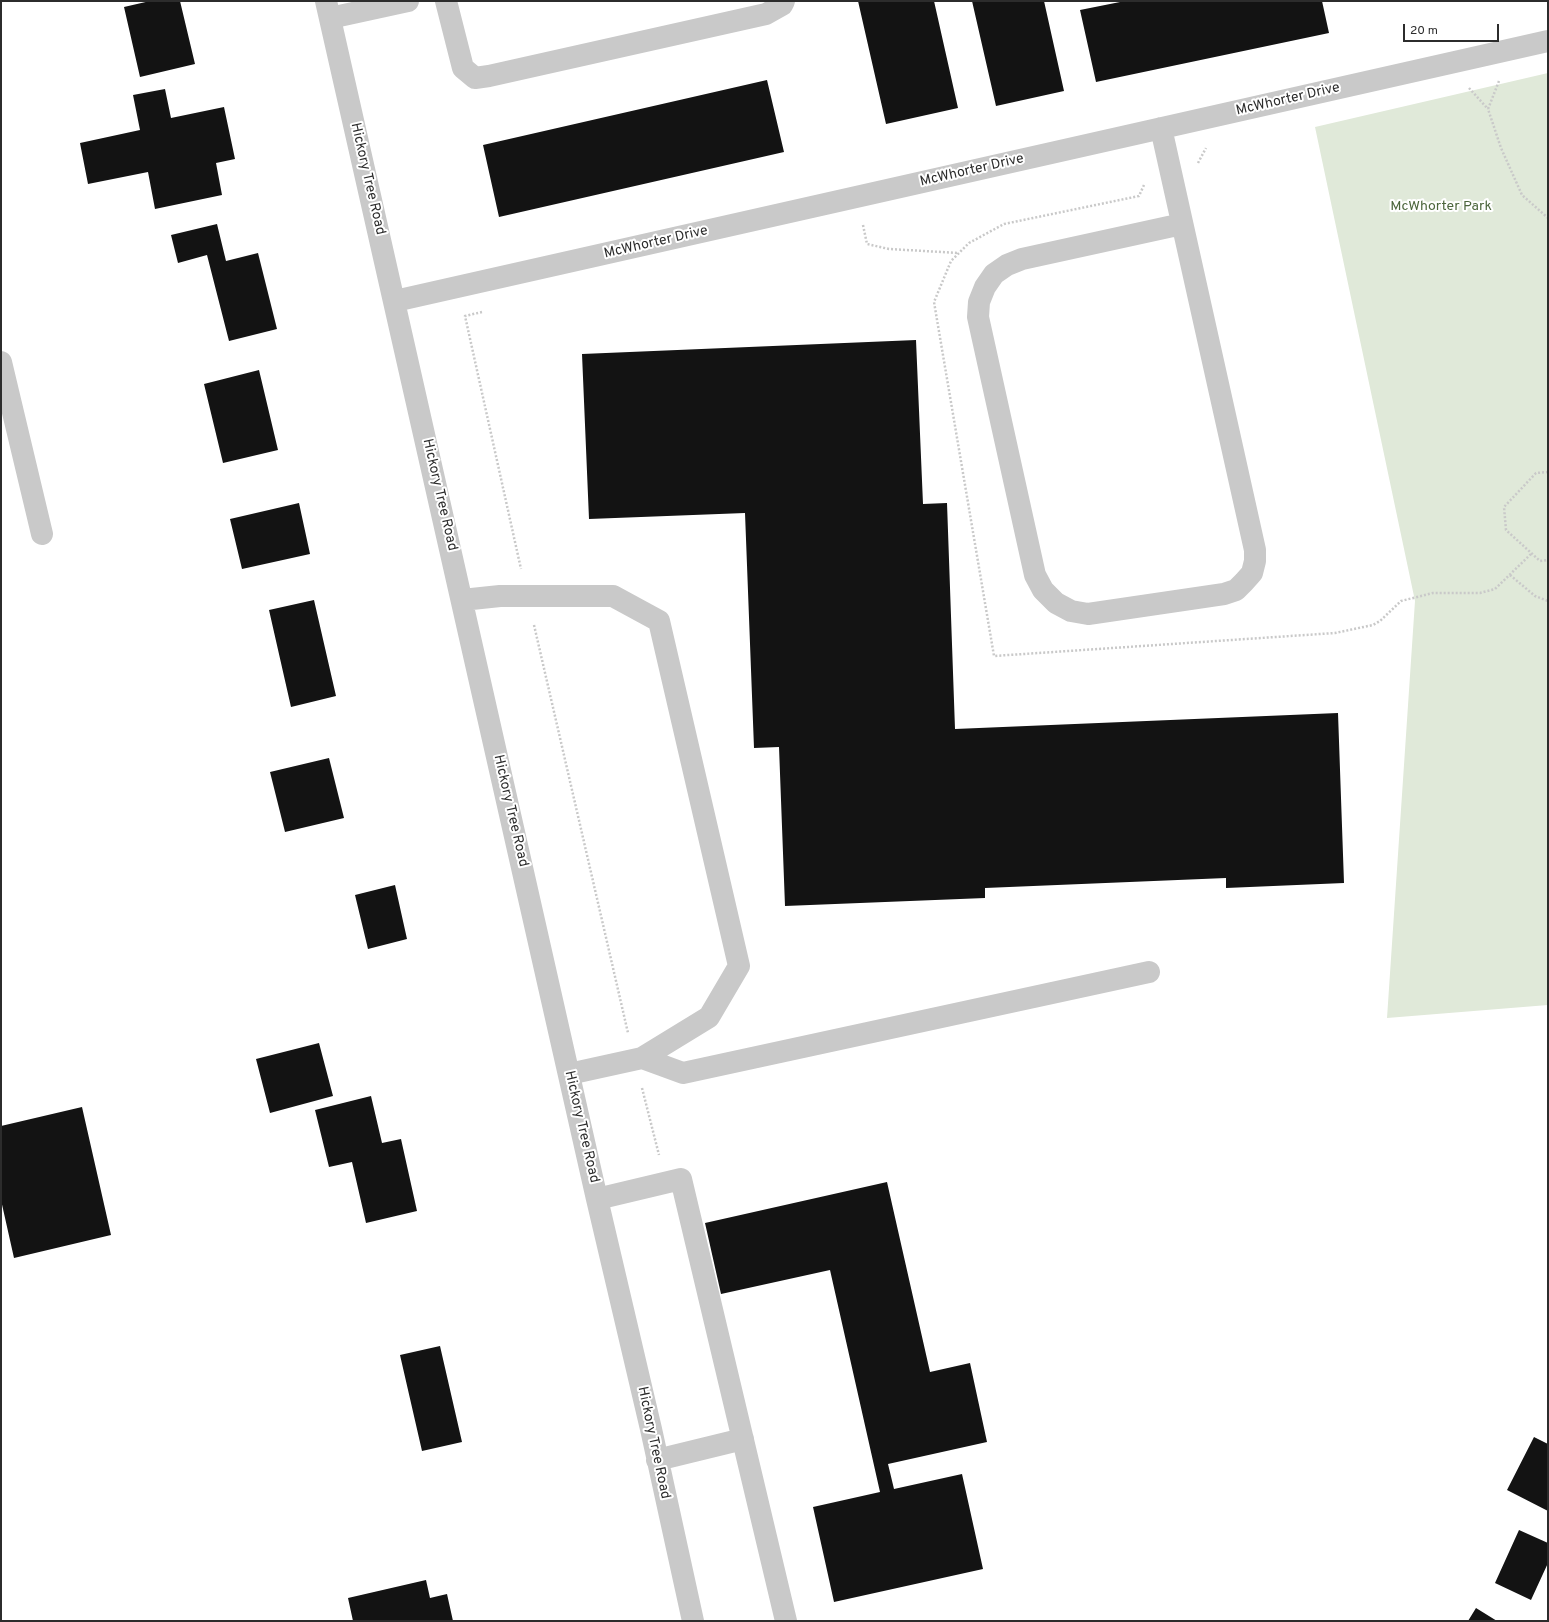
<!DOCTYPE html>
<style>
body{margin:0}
#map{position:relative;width:1549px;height:1622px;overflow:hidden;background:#fff;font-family:Overpass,sans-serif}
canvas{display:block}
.frame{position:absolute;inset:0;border:2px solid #2c2c2c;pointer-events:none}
.scale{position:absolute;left:1403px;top:24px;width:96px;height:18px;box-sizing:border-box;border:2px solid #2c2c2c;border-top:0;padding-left:5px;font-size:12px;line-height:14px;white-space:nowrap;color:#2c2c2c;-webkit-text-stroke:3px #fff;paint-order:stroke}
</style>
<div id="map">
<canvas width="1549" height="1622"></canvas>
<div class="frame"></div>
<div class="scale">20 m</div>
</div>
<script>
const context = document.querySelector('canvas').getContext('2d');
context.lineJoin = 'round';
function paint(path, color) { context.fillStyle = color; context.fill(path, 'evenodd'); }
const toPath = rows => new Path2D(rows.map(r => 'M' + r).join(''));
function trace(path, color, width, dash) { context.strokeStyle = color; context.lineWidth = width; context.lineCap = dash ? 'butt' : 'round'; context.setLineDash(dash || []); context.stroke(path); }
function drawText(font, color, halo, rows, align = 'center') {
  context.font = font + ' Overpass,sans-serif'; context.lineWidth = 4; context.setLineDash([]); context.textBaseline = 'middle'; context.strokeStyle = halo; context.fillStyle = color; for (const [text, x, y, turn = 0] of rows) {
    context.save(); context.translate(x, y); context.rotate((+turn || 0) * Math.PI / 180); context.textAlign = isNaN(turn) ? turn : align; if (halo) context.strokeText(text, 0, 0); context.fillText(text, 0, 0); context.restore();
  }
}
paint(toPath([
 [1548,73,1548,1005,1387,1018,1415,601,1315,127]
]), '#e0e9d9');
paint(toPath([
 [150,1,180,1,195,64,140,77,124,7],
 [858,1,934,1,958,108,886,124],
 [972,1,1044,1,1064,91,996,106],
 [1125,1,1322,1,1329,33,1096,82,1080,10],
 [767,80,784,152,499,217,483,145],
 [165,89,171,118,224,107,235,159,216,163,222,195,155,209,148,172,88,184,80,143,140,130,133,95],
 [217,224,226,261,258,253,277,329,229,341,207,255,178,263,171,235],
 [916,340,923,504,947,503,955,729,1338,713,1344,883,1226,888,1226,878,985,888,985,898,785,906,779,747,754,748,745,513,589,519,582,354],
 [259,370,278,450,223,463,204,384],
 [299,503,310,554,242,569,230,519],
 [314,600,336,696,291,707,269,610],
 [329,758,344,818,285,832,270,772],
 [395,885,407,939,368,949,355,895],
 [319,1043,333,1096,270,1113,256,1059],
 [371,1096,382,1143,401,1139,417,1211,366,1223,352,1162,329,1167,315,1110],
 [82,1107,111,1235,14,1258,1,1200,1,1126],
 [887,1182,930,1372,970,1363,987,1442,888,1464,894,1489,962,1474,983,1569,834,1602,813,1507,880,1492,830,1270,721,1294,705,1223],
 [440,1346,462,1442,422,1451,400,1355],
 [1534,1437,1548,1444,1548,1511,1507,1490],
 [1519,1530,1548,1543,1548,1563,1531,1600,1495,1583],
 [426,1580,430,1598,447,1594,453,1621,353,1621,348,1598],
 [1476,1608,1497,1621,1468,1621]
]), '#131313');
trace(toPath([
 [1499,81,1488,109,1501,148,1522,195,1548,218],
 [1469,88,1488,109],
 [1198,163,1206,148],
 [1144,185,1139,196,1004,224,969,243,951,261,934,302,994,656,1335,633,1373,625,1380,621,1401,601,1433,593,1480,593,1495,589,1532,553],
 [863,225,867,244,889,249,959,253],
 [482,312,465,316,521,569],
 [1548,472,1536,473,1504,507,1506,530,1540,561,1548,560],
 [1510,575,1535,596,1548,601],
 [534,625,628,1033],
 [642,1088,659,1155]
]), '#c9c9c9', 2.5, [2, 2]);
trace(toPath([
 [326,1,597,1199,651,1429,693,1621],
 [446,1,463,68,475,78,489,76,766,14,782,5,784,1],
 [330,18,408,1],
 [1161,128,1255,550,1255,561,1252,573,1244,582,1236,590,1224,594,1088,614,1071,611,1056,603,1043,590,1035,575,978,317,979,302,985,287,994,274,1007,265,1022,259,1182,224],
 [395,301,1548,41],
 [1,362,42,534],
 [462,600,500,596,613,596,659,621,739,966,709,1017,642,1058,569,1074],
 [642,1058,683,1073,1149,972],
 [597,1199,681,1179,786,1621],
 [657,1460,743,1439]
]), '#c9c9c9', 22);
drawText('14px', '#2c2c2c', '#fff', [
 ["McWhorter Drive",1288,100,-13],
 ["McWhorter Drive",972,171,-13],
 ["Hickory Tree Road",367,179,77],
 ["McWhorter Drive",656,243,-13],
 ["Hickory Tree Road",439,495,77],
 ["Hickory Tree Road",510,811,77],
 ["Hickory Tree Road",581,1127,77],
 ["Hickory Tree Road",653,1443,78]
]);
drawText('14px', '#4b653b', '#fff', [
 ["McWhorter Park",1441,207]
]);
</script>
